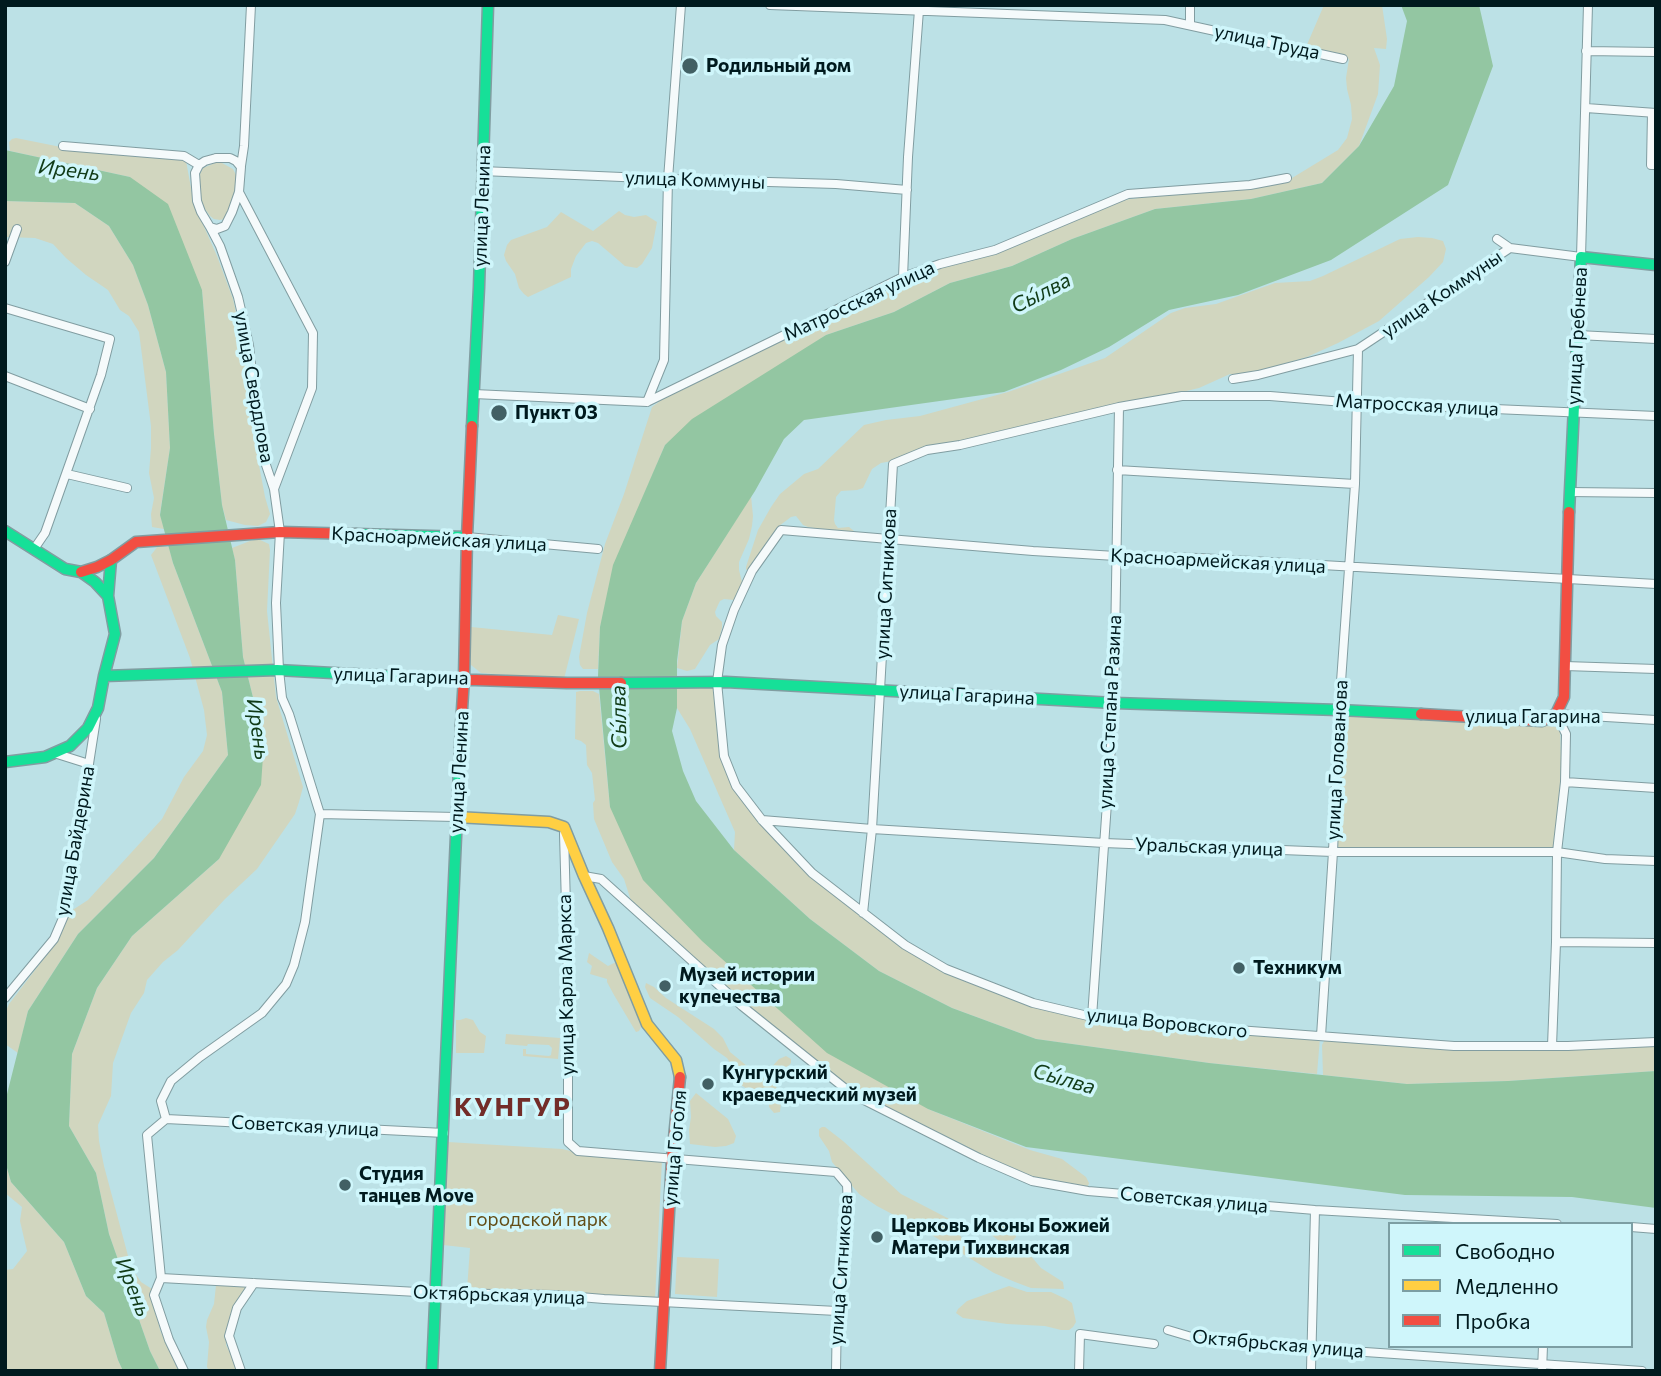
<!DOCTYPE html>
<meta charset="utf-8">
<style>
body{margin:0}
#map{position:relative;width:1661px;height:1376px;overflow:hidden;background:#bce1e6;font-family:Commissioner,sans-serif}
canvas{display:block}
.frame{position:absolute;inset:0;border:7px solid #001a1e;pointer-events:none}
.legend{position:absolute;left:1388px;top:1222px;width:245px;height:126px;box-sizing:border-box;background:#cff6fb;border:2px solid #7c9ea3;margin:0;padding:9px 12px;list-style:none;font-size:21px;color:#001a1e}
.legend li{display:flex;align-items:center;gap:14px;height:35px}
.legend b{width:35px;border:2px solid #7c9ea3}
</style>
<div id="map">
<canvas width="1661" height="1376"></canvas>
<div class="frame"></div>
<ul class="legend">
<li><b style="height:9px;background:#16e098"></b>Свободно</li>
<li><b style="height:9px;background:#ffcf43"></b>Медленно</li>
<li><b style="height:9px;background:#f24e42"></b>Пробка</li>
</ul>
</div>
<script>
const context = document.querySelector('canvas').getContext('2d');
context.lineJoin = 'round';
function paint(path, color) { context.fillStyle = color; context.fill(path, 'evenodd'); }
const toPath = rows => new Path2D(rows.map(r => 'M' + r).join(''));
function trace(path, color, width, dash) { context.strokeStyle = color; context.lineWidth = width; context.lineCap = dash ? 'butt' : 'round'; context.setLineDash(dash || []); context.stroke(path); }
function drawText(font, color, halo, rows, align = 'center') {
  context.font = font + ' Commissioner,sans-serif'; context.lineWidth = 7; context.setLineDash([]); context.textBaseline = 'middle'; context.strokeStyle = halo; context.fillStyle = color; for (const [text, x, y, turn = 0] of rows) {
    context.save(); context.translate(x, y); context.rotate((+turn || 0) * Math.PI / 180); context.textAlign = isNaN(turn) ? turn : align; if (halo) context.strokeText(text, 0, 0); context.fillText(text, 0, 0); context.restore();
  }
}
paint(toPath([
 [1324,5,1382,5,1387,39,1386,49,1374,48,1380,65,1378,94,1359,146,1322,183,1251,199,1155,209,1072,239,1012,266,950,283,894,312,826,335,665,445,642,500,600,627,598,669,583,669,580,665,579,657,587,613,605,544,624,494,652,407,664,398,742,361,805,325,854,306,935,269,984,257,1025,242,1123,200,1161,195,1234,189,1292,178,1338,150,1347,138,1352,119,1351,105,1347,89,1346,78,1349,59,1306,47],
 [16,138,61,147,176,159,186,161,194,204,217,256,233,299,244,348,253,433,265,497,270,514,266,522,258,526,245,525,226,520,222,505,214,434,202,290,130,177,10,151,9,142,12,139],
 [217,162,222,163,233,169,237,177,234,201,224,219,220,220,214,219,210,216,202,205,200,198,198,178,203,168],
 [5,201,75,203,109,226,133,265,148,305,166,372,170,448,160,514,164,529,152,527,151,514,154,498,149,473,151,448,151,426,139,332,129,316,120,310,108,290,86,275,66,258,53,244,35,238,5,237],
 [619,211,625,215,634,217,646,215,657,222,652,248,642,264,637,268,625,266,598,243,592,241,586,243,576,256,571,269,571,277,528,297,524,294,519,288,515,274,506,261,504,255,507,245,511,240,547,227,561,212,593,231],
 [1418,237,1432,238,1443,241,1446,249,1443,262,1429,277,1379,321,1338,343,1307,357,1259,371,1246,374,1230,374,1199,388,1025,429,952,443,936,444,903,459,881,463,872,469,863,488,857,490,841,491,836,497,834,520,835,524,838,528,849,527,854,531,851,532,840,532,808,527,803,525,796,516,791,517,779,526,763,550,750,568,746,570,746,567,758,530,771,507,780,494,804,474,818,469,864,425,886,420,920,416,1008,392,1105,358,1171,313,1185,308,1216,304,1275,283,1310,281,1323,276,1400,239],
 [751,496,753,516,752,526,749,539,739,562,739,570,743,586,738,597,734,600,724,599,720,601,718,605,715,612,716,616,722,622,722,628,719,639,710,645,695,669,687,671,677,668,682,621,696,583],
 [258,539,269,544,270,550,267,611,276,697,303,787,299,802,295,814,257,869,225,899,178,950,163,962,147,980,144,993,131,1013,113,1063,111,1096,98,1125,99,1141,104,1166,131,1267,141,1282,152,1289,160,1330,179,1371,160,1371,150,1351,109,1234,96,1173,69,1126,72,1054,97,988,132,936,219,859,264,742,243,657,235,560,232,548,250,541],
 [158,546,169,547,173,563,222,692,228,755,154,858,78,934,28,1011,18,1053,5,1044,5,1013,9,1004,55,944,71,911,88,900,162,819,184,777,203,751,207,735,204,710,190,658,151,555],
 [558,615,579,619,564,679,481,673,471,665,471,627,552,635],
 [715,685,722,758,748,806,834,893,896,943,948,973,980,987,1039,1007,1094,1021,1320,1038,1317,1074,1209,1063,1036,1039,952,1008,879,971,810,919,734,850,735,832,690,729,677,708,677,688],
 [580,691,593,691,599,694,610,807,928,1109,1030,1150,1062,1159,1086,1177,1089,1183,1088,1186,1079,1188,1026,1175,995,1163,962,1144,921,1126,853,1091,760,1016,632,904,624,879,612,862,594,819,593,803,595,800,592,773,587,765,586,745,581,741,575,739,576,697,576,692],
 [1343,715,1560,727,1562,786,1554,848,1336,849,1341,787],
 [589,953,608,966,616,962,641,1021,641,1027,639,1031,636,1032,614,995,607,982,607,979,590,974,592,966,587,962],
 [646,983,654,987,666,998,714,1029,723,1038,730,1052,753,1071,760,1073,767,1072,779,1059,786,1056,791,1059,791,1063,777,1080,776,1086,781,1102,780,1112,774,1113,769,1107,769,1103,738,1083,732,1066,727,1058,714,1049,678,1017,650,998,645,987],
 [466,1018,473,1020,480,1032,486,1036,484,1053,456,1053,456,1020,460,1020],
 [506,1034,560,1038,558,1059,523,1056,523,1049,526,1049,526,1054,549,1056,551,1055,552,1048,549,1045,528,1044,527,1046,505,1044],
 [1325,1039,1405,1044,1656,1044,1656,1071,1508,1081,1407,1084,1323,1075,1322,1045],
 [696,1093,728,1119,736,1136,734,1143,726,1146,715,1147,690,1144,689,1130,691,1117,690,1101],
 [822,1127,825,1127,843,1141,901,1194,957,1223,961,1237,967,1242,984,1251,1000,1253,1025,1249,1041,1268,1063,1282,1064,1289,1031,1288,1015,1282,994,1273,935,1237,877,1206,859,1194,832,1162,829,1151,819,1136,819,1129],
 [448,1142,562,1149,575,1152,662,1160,655,1300,467,1290,470,1248,443,1245],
 [5,1161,11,1182,64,1242,86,1296,104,1313,118,1360,123,1371,5,1371,5,1270,13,1269,27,1251,20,1221,22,1207,5,1193],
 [977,1216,986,1217,1016,1232,1016,1237,1012,1241,1003,1244,980,1226,976,1220],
 [677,1257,719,1259,717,1297,675,1294],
 [216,1285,249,1286,227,1333,226,1345,235,1363,237,1371,209,1371,207,1367,209,1342,206,1327,207,1320,214,1304],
 [1009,1286,1027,1292,1051,1292,1066,1299,1072,1303,1076,1322,1073,1327,1069,1330,1061,1330,1045,1326,1007,1324,963,1318,956,1313,958,1309,967,1301]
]), '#d1d6bf');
paint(toPath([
 [1401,5,1479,5,1493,66,1448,185,1331,260,1238,295,1169,310,1109,347,1061,370,1004,392,804,420,784,439,755,491,696,583,682,621,677,661,677,708,672,731,683,771,696,801,734,850,810,919,879,971,952,1008,1036,1039,1209,1063,1407,1084,1508,1081,1656,1071,1656,1208,1572,1197,1405,1195,1026,1147,928,1109,827,1053,702,941,643,880,610,807,598,676,600,627,613,565,665,445,692,419,826,335,894,312,950,283,1012,266,1072,239,1155,209,1251,199,1322,183,1359,146,1394,86,1407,21],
 [5,150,130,177,168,204,202,290,214,434,222,505,235,560,243,657,264,742,261,785,219,859,132,936,97,988,72,1054,69,1126,96,1173,109,1234,150,1351,160,1371,123,1371,118,1360,104,1313,86,1296,64,1242,11,1182,5,1161,5,1102,28,1011,78,934,154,858,228,755,222,692,173,563,160,515,170,448,166,372,148,305,133,265,109,226,75,203,5,201]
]), '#93c6a2');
const street = toPath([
 [770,5,1165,20,1343,59],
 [1190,5,1190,25],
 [1586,51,1656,52],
 [1586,108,1656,113],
 [1652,113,1651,165,1656,165],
 [63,146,184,156,199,165],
 [216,158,230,158,236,161,241,167,239,192,232,212,225,226,217,229,210,227,201,212,197,201,195,173,199,165,205,161,216,158],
 [241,166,244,146,251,5],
 [482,171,668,179,836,184,907,190],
 [239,192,313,333,312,388,274,489],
 [1497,239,1510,248],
 [5,262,17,229],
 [903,277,908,157,919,10],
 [5,308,110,339,101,375,45,533,34,549],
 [1578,335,1656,339],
 [5,376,90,409],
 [1233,379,1258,375,1358,349,1510,248,1581,257,1588,5],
 [474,394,647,402,903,277,940,264,995,250,1128,194,1250,185,1287,178],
 [647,402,664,360,668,179,681,5],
 [1117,470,1355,484],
 [67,474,127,488],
 [1569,492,1656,493],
 [467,537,598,549],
 [1656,584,1199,558,1116,556,1033,551,781,530,752,571,734,610,722,645,717,682,724,756,736,786,762,820,812,873,905,945,946,969,1033,1003,1092,1017,1183,1026,1454,1046,1568,1046,1656,1042],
 [1565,666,1656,669],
 [1556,714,1656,720],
 [54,753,89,764],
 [1565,782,1656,788],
 [320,814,456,817],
 [762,820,872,829,1104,843,1333,852,1557,852,1605,859,1656,861],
 [564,834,568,978,568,1142,578,1151,836,1172,847,1185,848,1206,837,1311,836,1371],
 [584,876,601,879,742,1006,852,1094,979,1158,1032,1181,1088,1191,1315,1210,1557,1224],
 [863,913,872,829,893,464,927,450,960,445,1119,407,1182,396,1270,396,1356,403,1656,416],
 [1556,942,1656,943],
 [5,998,54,939,66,911,96,719],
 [1092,1017,1114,703,1119,407],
 [1321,1036,1333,852,1339,710,1355,484,1358,349],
 [1552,1046,1556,942,1557,852,1565,782,1566,734,1556,714],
 [166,1119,161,1101,171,1081,200,1057,262,1013,286,984,294,965,305,922,320,814,289,714,282,698,279,670,276,603,280,532,274,489,265,462,258,431,249,345,238,297,220,246,210,227],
 [166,1119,444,1133],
 [166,1119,147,1135,161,1278,154,1295,169,1340,184,1371],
 [1631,1227,1656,1229],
 [161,1278,436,1293,555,1295,604,1299,837,1311],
 [1168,1330,1205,1341,1642,1371],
 [1311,1369,1315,1210],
 [241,1371,229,1336,237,1308,254,1283],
 [1079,1371,1080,1334,1154,1344],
 [1542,1371,1543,1346]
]);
const fast = toPath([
 [472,426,479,287,488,5],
 [1569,512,1581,257,1656,265],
 [5,531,65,569,81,572,95,582,108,596],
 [356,534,467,537],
 [104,676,115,634,108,596,111,560],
 [621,683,726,682,1114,703,1339,710,1421,714],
 [5,762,45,757,70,746,88,728,98,708,104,676,277,670,445,679],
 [432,1371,461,725]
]);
const slow = toPath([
 [456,817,549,822,564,827,584,876,608,928,647,1024,676,1060,680,1077]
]);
const jam = toPath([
 [81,572,97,567,111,560,136,542,280,532,356,534],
 [445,679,567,683,621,683],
 [1421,714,1542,721,1556,714,1564,697,1569,512],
 [461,725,464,678,467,537,472,426],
 [660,1371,672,1159,680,1077]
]);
trace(street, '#819da1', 10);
trace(fast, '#819da1', 13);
trace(slow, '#819da1', 13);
trace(jam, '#819da1', 13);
trace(street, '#f5fafb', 8);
trace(fast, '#16e098', 10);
trace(slow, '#ffcf43', 10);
trace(jam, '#f24e42', 10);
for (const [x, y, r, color] of [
 [690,66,9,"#426064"],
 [499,413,9,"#426064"],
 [1239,968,7,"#426064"],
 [665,986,7,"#426064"],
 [708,1084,7,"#426064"],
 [345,1185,7,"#426064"],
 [877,1237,7,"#426064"]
]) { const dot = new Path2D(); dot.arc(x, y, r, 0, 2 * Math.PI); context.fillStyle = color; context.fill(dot); trace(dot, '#cff6fb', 2.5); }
drawText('19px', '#001a1e', '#cff6fb', [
 ["улица Труда",1267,42,12],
 ["улица Коммуны",695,180,2],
 ["улица Ленина",482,206,-88],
 ["улица Коммуны",1442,294,-34],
 ["Матросская улица",859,301,-25],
 ["улица Гребнева",1577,336,-87],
 ["улица Свердлова",254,387,80],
 ["Матросская улица",1417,405,3],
 ["Красноармейская улица",439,539,3],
 ["Красноармейская улица",1218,561,3],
 ["улица Ситникова",886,584,-87],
 ["улица Гагарина",401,676,2],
 ["улица Гагарина",967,695,3],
 ["улица Степана Разина",1110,712,-87],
 ["улица Гагарина",1533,717],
 ["улица Голованова",1337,760,-87],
 ["улица Ленина",459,772,-87],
 ["улица Байдерина",75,841,-80],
 ["Уральская улица",1209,847,2],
 ["улица Карла Маркса",566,985,-91],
 ["улица Воровского",1167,1023,6],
 ["Советская улица",305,1126,3],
 ["улица Гоголя",675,1148,-85],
 ["Советская улица",1194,1200,5],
 ["улица Ситникова",841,1270,-86],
 ["Октябрьская улица",499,1295,2],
 ["Октябрьская улица",1278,1344,5]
]);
drawText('bold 19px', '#001a1e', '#cff6fb', [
 ["Родильный дом",706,66],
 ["Пункт 03",515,413],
 ["Техникум",1253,968],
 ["Музей истории",679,975],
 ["купечества",679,997],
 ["Кунгурский",722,1073],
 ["краеведческий музей",722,1095],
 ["Студия",359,1174],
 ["танцев Move",359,1196],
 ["Церковь Иконы Божией",891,1226],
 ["Матери Тихвинская",891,1248]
], 'left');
drawText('19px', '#634d16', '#cff6fb', [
 ["городской парк",538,1220]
]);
drawText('italic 21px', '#113b17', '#cff6fb', [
 ["Ирень",69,170,7],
 ["Сы́лва",1041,293,-27],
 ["Сы́лва",619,717,-91],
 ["Ирень",258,729,82],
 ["Сы́лва",1064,1079,16],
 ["Ирень",133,1287,68]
]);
context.letterSpacing = '2px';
drawText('bold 26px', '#732d29', '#cff6fb', [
 ["КУНГУР",513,1107]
]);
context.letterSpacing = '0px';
</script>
